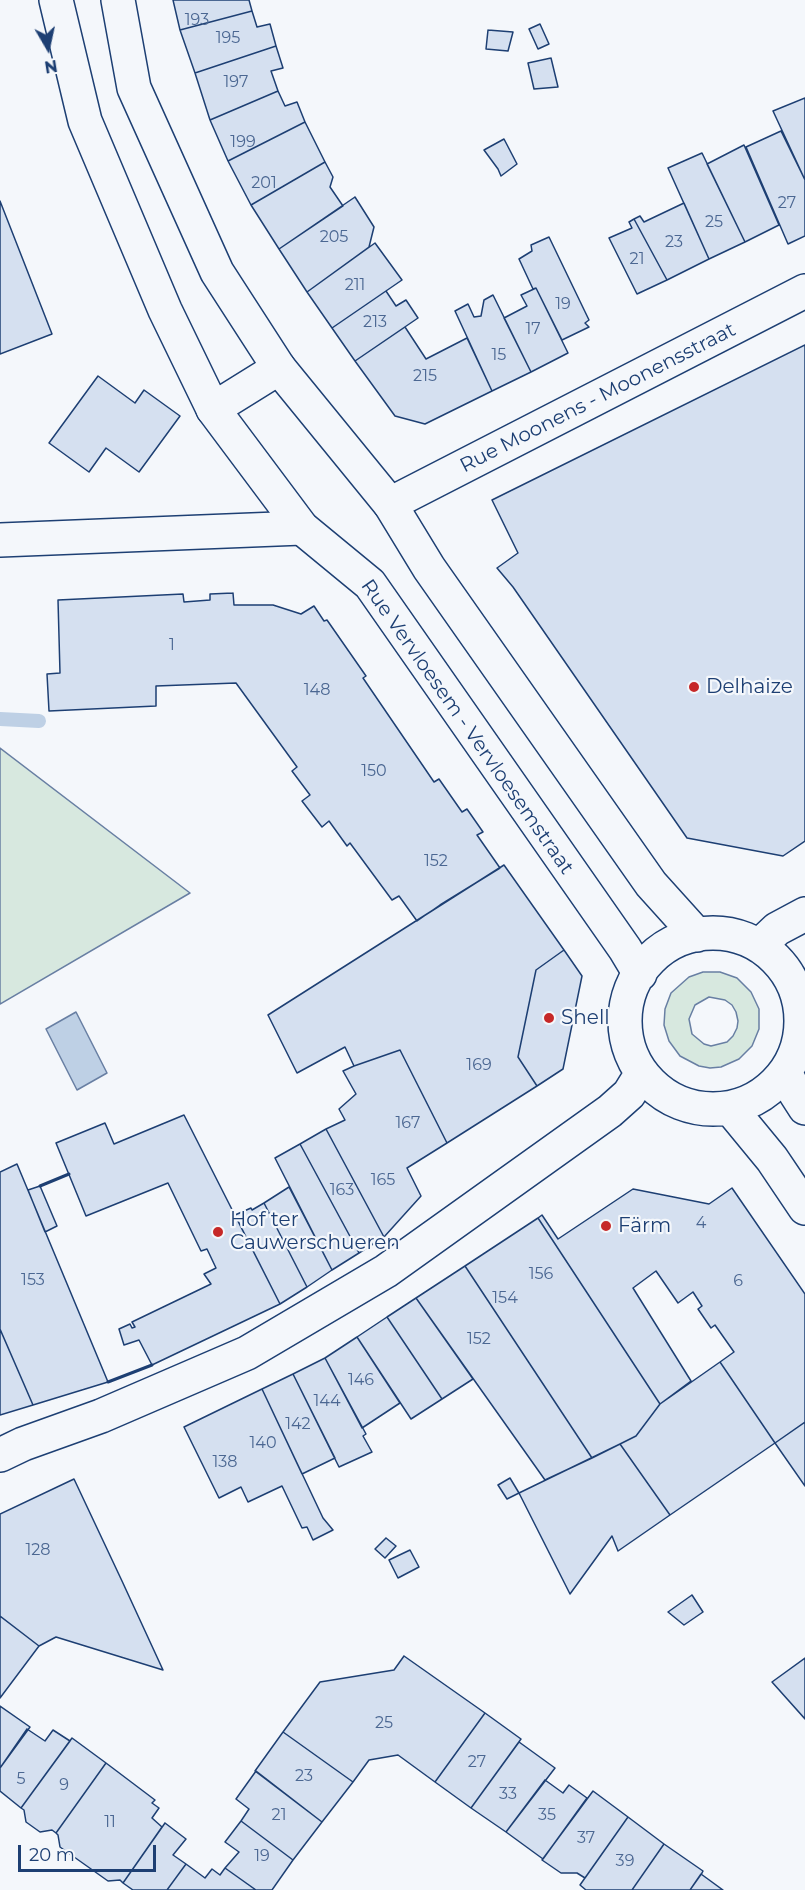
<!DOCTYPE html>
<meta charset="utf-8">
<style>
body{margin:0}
#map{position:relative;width:805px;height:1890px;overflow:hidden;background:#f4f7fb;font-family:Montserrat,sans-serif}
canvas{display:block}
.north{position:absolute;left:18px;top:18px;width:60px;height:60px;-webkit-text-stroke:4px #f4f7fb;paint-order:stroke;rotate:171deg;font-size:16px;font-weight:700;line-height:24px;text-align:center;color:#1d3f73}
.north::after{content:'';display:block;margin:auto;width:21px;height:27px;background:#1d3f73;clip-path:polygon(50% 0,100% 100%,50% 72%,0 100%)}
.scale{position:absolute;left:18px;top:1845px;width:138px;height:27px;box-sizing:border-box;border:3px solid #1d3f73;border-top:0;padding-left:8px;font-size:18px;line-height:21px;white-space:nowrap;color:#1d3f73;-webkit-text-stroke:4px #f4f7fb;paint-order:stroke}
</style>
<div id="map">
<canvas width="805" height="1890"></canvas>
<div class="north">N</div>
<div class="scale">20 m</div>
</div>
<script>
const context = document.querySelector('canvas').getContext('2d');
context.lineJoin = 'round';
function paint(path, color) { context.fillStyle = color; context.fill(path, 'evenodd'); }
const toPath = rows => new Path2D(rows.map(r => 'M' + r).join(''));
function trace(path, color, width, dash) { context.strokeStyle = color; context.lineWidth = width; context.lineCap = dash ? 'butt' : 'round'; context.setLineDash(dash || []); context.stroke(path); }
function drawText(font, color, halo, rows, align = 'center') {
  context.font = font + ' Montserrat,sans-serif'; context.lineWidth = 4.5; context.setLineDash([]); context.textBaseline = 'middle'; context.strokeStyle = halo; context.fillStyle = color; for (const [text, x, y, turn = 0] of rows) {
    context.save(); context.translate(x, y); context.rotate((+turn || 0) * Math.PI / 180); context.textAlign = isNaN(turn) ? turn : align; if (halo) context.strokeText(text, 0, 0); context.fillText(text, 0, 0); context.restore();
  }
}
const green = toPath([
 [0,748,190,893,0,1004,0,748],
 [703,972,720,972,737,978,751,992,759,1009,759,1029,752,1046,739,1059,721,1067,710,1068,699,1066,680,1056,669,1041,664,1025,665,1009,671,993,689,977,703,972],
 [709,997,725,1000,732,1005,736,1012,738,1021,737,1028,733,1036,727,1042,711,1046,704,1044,692,1034,689,1019,695,1005,709,997]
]);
paint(green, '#d7e8df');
trace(green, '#687fa3', 1.5);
const water = toPath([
 [76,1012,107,1073,77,1090,46,1029,76,1012]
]);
paint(water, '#bed0e5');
trace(water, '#687fa3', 1.5);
trace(toPath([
 [0,719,39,721]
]), '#bed0e5', 14);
const building = toPath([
 [173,0,249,0,252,11,180,30,173,0],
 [252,11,257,27,270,24,276,46,195,73,180,30,252,11],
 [540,24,549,44,538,49,529,29,540,24],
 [488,30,513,32,508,51,486,49,488,30],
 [276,46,283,68,271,71,278,91,210,120,195,73,276,46],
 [551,58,558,87,534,89,528,63,551,58],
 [278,91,285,106,297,102,305,122,228,161,210,120,278,91],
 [805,98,805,180,773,111,805,98],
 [305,122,325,162,251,205,228,161,305,122],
 [781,131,805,180,805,236,788,244,746,147,781,131],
 [504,139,517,164,501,176,498,169,484,150,504,139],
 [744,145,779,225,745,242,707,164,744,145],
 [702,153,745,242,709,259,668,168,702,153],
 [325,162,333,177,330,187,343,206,279,249,251,205,325,162],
 [355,197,374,227,369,247,307,292,279,249,355,197],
 [0,201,52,334,0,354,0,201],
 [684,203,709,259,667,280,634,219,640,216,644,222,684,203],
 [634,219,667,280,637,294,609,238,632,228,629,222,634,219],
 [549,237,589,320,585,323,589,327,562,340,536,288,533,289,519,259,532,251,531,245,549,237],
 [375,243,402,280,332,328,307,292,375,243],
 [536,288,568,353,531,372,504,318,527,306,521,295,536,288],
 [386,291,396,306,406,300,418,318,355,361,332,328,386,291],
 [493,295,531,372,492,391,455,311,468,304,474,317,481,316,484,300,493,295],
 [405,327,426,359,467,338,492,391,425,424,395,416,355,361,405,327],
 [805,345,805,841,783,856,687,838,513,587,497,568,518,553,492,500,805,345],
 [98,376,135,403,144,390,180,416,139,472,106,448,89,472,49,443,98,376],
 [233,593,234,605,273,605,301,614,314,606,324,621,327,620,366,676,363,678,434,782,439,779,462,812,467,809,483,832,477,835,500,868,440,905,417,921,399,896,392,900,350,843,347,846,329,821,322,827,302,801,310,795,292,771,297,767,236,683,156,686,156,706,49,711,47,674,60,673,58,600,183,594,184,602,210,600,210,594,233,593],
 [504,865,564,950,536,970,518,1057,537,1086,447,1143,400,1050,354,1066,345,1047,297,1073,268,1015,504,865],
 [564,950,582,976,563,1069,537,1086,518,1057,536,970,564,950],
 [400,1050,447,1143,407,1168,421,1196,384,1237,326,1129,345,1120,339,1109,356,1094,343,1071,354,1066,400,1050],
 [184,1115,280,1304,152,1365,139,1340,124,1345,119,1329,130,1324,132,1328,135,1327,132,1322,211,1284,204,1274,216,1268,207,1249,201,1251,168,1183,86,1216,56,1143,105,1123,114,1144,184,1115],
 [326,1129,384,1237,359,1253,300,1144,326,1129],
 [300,1144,359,1253,332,1270,275,1158,300,1144],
 [17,1164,108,1382,33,1405,0,1329,0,1172,17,1164],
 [40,1186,57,1226,45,1232,28,1190,40,1186],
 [289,1187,332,1270,307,1287,264,1203,289,1187],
 [732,1188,805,1294,805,1422,775,1443,720,1362,734,1352,715,1325,711,1328,698,1309,702,1306,693,1292,678,1303,656,1271,633,1288,691,1381,660,1404,538,1218,542,1215,558,1239,633,1189,709,1204,732,1188],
 [264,1203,307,1287,280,1304,235,1215,251,1208,252,1210,264,1203],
 [538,1218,660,1404,636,1436,592,1458,465,1266,538,1218],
 [465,1266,592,1458,545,1480,416,1298,465,1266],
 [416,1298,473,1379,442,1399,387,1317,416,1298],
 [387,1317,442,1399,411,1419,357,1337,387,1317],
 [0,1329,33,1405,0,1415,0,1329],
 [357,1337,400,1403,362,1428,325,1358,357,1337],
 [325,1358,366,1434,363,1436,372,1452,339,1467,293,1374,325,1358],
 [720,1362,775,1443,670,1515,620,1444,636,1436,660,1404,720,1362],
 [293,1374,335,1458,302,1474,262,1389,293,1374],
 [262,1389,323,1518,333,1530,313,1540,307,1527,302,1528,282,1486,248,1502,241,1487,219,1498,184,1427,262,1389],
 [805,1422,805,1486,775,1443,805,1422],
 [620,1444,670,1515,618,1551,612,1536,570,1594,519,1493,620,1444],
 [510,1478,519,1493,507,1499,498,1485,510,1478],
 [74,1479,122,1581,163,1670,56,1637,39,1646,0,1616,0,1514,74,1479],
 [386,1538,396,1546,385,1558,375,1549,386,1538],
 [410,1550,419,1567,398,1578,389,1560,410,1550],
 [692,1595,703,1612,684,1625,668,1612,692,1595],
 [0,1616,39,1646,0,1698,0,1616],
 [404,1656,485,1713,435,1782,398,1755,369,1760,353,1782,283,1732,320,1682,394,1670,404,1656],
 [805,1658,805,1719,772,1682,805,1658],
 [0,1706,30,1727,0,1768,0,1706],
 [485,1713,521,1739,471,1808,435,1782,485,1713],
 [27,1729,45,1741,53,1730,70,1741,21,1808,0,1791,0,1768,27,1729],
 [283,1732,353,1782,322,1822,255,1771,283,1732],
 [72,1738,106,1763,56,1833,52,1830,40,1832,26,1822,24,1810,21,1808,72,1738],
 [519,1742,555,1768,506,1832,471,1808,519,1742],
 [106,1763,155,1800,152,1803,159,1808,152,1818,162,1827,123,1883,120,1880,108,1881,60,1847,58,1835,56,1833,106,1763],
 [256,1771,322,1822,293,1860,241,1821,249,1809,236,1799,256,1771],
 [545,1780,563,1793,569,1785,587,1798,543,1859,506,1832,545,1780],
 [593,1791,628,1817,585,1878,577,1873,561,1873,542,1860,593,1791],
 [628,1817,664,1844,632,1890,586,1890,580,1885,628,1817],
 [241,1821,293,1860,272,1890,256,1890,225,1868,239,1852,225,1842,241,1821],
 [165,1823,186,1839,173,1855,186,1864,167,1890,133,1890,123,1883,165,1823],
 [664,1844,703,1871,702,1873,690,1890,632,1890,664,1844],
 [186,1864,205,1878,212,1869,220,1875,225,1868,256,1890,167,1890,186,1864],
 [701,1874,723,1890,690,1890,701,1874]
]);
paint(building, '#d5e0f0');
trace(building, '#1d3f73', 1.5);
const minor = toPath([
 [213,409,279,368],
 [390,504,805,291],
 [0,540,302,528]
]);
const tertiary = toPath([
 [56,0,85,121,165,310,213,409,302,528,370,584,625,949,640,974],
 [118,0,134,88,217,272,279,368,390,504,429,568,651,884,697,935],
 '625 1021a88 88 0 1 1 176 0a88 88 0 1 1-176 0Z',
 [759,946,777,929,805,914],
 [785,1072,796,1094,805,1108],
 [730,1108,772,1159,805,1208],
 [0,1455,23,1444,101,1416,247,1353,386,1271,610,1111,629,1094,642,1073]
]);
trace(minor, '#1d3f73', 36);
trace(tertiary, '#1d3f73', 36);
trace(minor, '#f4f7fb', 33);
trace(tertiary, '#f4f7fb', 33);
trace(toPath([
 [40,1186,69,1174],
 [108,1382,152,1365]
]), '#1d3f73', 3);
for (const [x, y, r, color] of [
 [694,687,6,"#c62828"],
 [549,1018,6,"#c62828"],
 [606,1226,6,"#c62828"],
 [218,1232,6,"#c62828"]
]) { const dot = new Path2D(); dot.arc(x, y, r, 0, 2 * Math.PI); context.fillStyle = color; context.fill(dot); trace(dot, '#f4f7fb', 2); }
drawText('16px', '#4b6792', null, [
 ["193",197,20],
 ["195",228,38],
 ["197",236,82],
 ["199",243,142],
 ["201",264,183],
 ["27",787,203],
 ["25",714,222],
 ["205",334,237],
 ["23",674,242],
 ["21",637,259],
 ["211",355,285],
 ["19",563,304],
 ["213",375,322],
 ["17",533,329],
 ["15",499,355],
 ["215",425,376],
 ["1",172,645],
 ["148",317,690],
 ["150",374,771],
 ["152",436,861],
 ["169",479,1065],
 ["167",408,1123],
 ["165",383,1180],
 ["163",342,1190],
 ["4",701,1223],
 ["156",541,1274],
 ["153",33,1280],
 ["6",738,1281],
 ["154",505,1298],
 ["152",479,1339],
 ["146",361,1380],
 ["144",327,1401],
 ["142",298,1424],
 ["140",263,1443],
 ["138",225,1462],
 ["128",38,1550],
 ["25",384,1723],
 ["27",477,1762],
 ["23",304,1776],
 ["5",21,1779],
 ["9",64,1785],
 ["33",508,1794],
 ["21",279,1815],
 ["35",547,1815],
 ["11",110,1822],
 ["37",586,1838],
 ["19",262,1856],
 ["39",625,1861]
]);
drawText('20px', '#1d3f73', '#f4f7fb', [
 ["Rue Moonens - Moonensstraat",598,398,-27],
 ["Rue Vervloesem - Vervloesemstraat",467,727,55]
]);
drawText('20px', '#1d3f73', '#f4f7fb', [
 ["Delhaize",706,687],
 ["Shell",561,1018],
 ["Hof ter",230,1220],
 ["Cauwerschueren",230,1243],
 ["Färm",618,1226]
], 'left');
</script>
